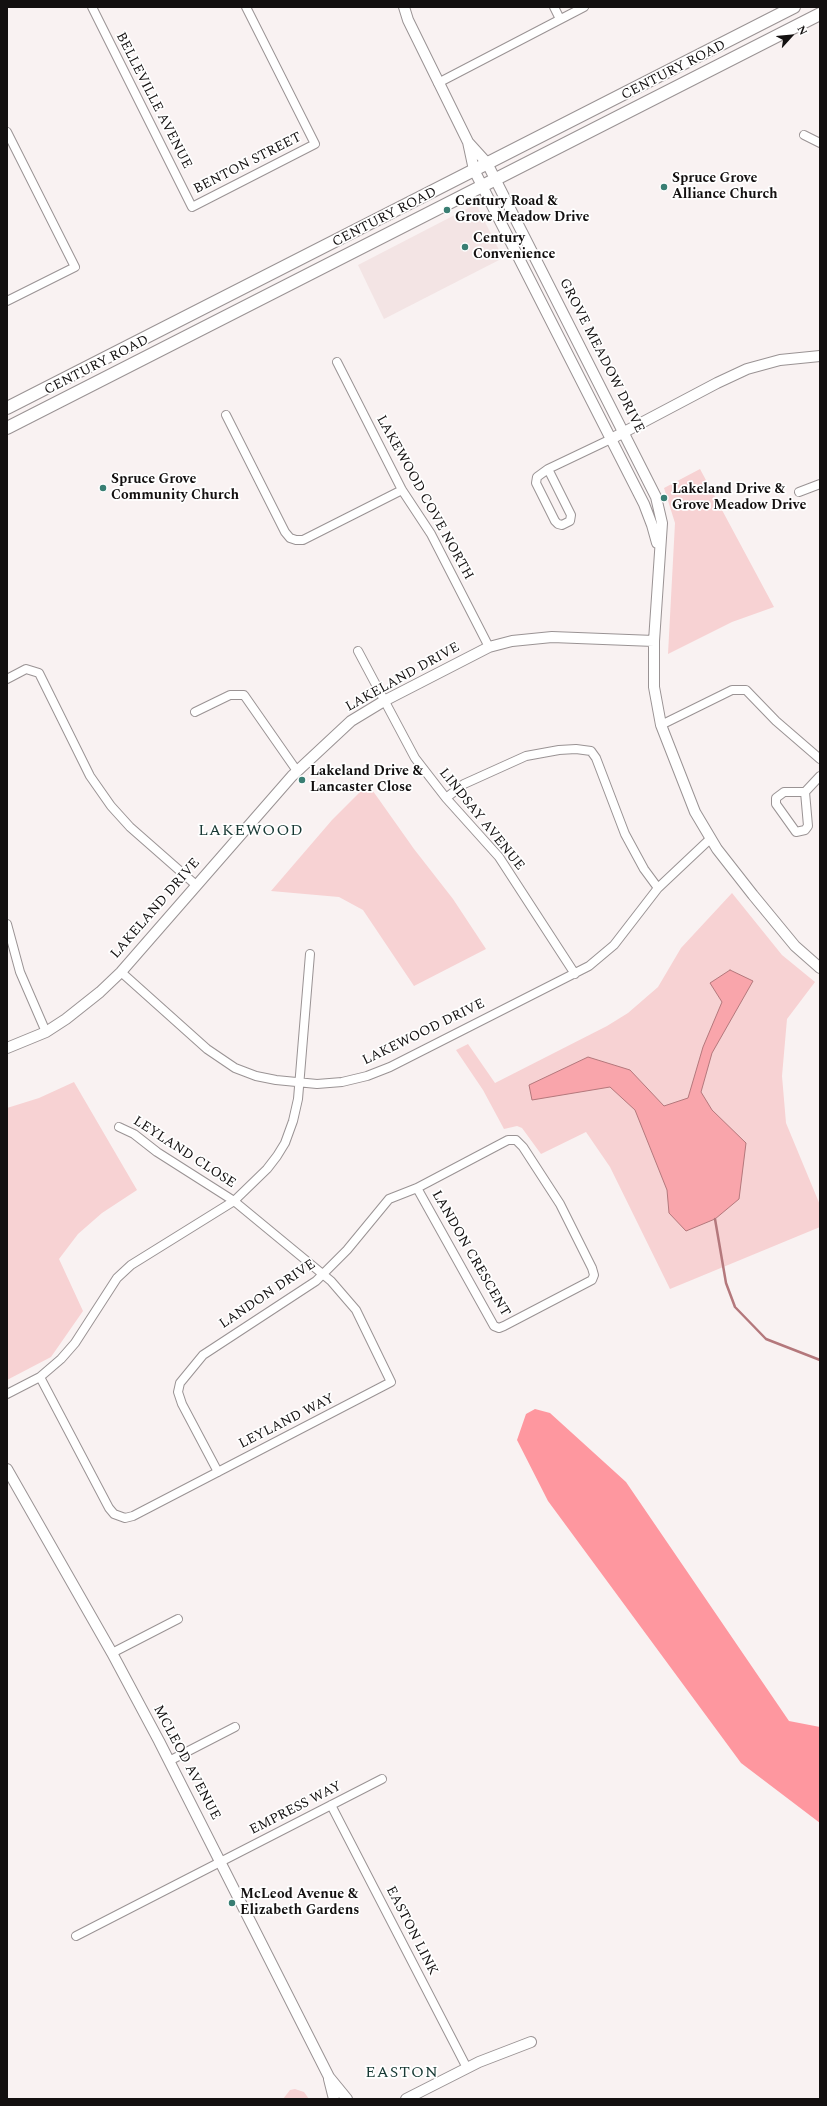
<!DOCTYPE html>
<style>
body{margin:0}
#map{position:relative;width:827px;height:2106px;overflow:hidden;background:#f9f2f2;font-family:Spectral,serif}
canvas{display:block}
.frame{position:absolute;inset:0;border:8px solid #131010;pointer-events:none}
.north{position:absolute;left:771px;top:16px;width:40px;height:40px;-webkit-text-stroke:3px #fff;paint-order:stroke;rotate:63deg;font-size:11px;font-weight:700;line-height:16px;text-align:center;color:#131010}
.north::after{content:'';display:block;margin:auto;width:14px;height:18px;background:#131010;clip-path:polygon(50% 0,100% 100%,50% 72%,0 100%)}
</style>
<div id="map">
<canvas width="827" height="2106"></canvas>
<div class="frame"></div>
<div class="north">N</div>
</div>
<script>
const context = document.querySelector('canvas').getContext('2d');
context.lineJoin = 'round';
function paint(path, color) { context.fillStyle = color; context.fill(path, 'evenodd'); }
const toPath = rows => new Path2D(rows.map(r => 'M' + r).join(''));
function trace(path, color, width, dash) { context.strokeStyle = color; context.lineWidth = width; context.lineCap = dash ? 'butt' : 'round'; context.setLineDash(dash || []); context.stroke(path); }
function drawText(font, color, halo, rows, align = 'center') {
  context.font = font + ' Spectral,serif'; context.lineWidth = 3.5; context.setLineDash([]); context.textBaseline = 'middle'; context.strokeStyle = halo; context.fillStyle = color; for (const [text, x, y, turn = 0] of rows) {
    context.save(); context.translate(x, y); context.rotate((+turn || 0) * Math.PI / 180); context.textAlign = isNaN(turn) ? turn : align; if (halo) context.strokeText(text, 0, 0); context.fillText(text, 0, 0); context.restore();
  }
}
paint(toPath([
 [476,204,503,258,384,319,358,265]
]), '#f3e4e4');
paint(toPath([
 [700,469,774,607,732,622,668,654,675,523,664,488],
 [368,784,414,849,453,899,486,949,414,986,363,910,339,897,271,891,332,820],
 [732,893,782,955,815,982,787,1019,782,1076,786,1123,820,1205,820,1227,670,1289,610,1167,586,1132,541,1154,522,1128,517,1126,504,1129,483,1090,456,1050,468,1044,495,1083,607,1026,628,1013,658,987,681,948],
 [74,1082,137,1190,102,1213,78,1234,59,1259,83,1311,51,1357,7,1380,7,1108,39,1098],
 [295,2089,304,2092,309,2099,283,2099,290,2090]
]), '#f7d2d3');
paint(toPath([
 [535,1409,550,1413,626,1482,789,1721,820,1727,820,1823,741,1763,548,1501,517,1440,526,1414]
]), '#fe979f');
const water = toPath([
 [730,970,753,981,712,1053,701,1092,712,1110,746,1143,739,1199,715,1219,686,1231,669,1213,667,1190,635,1110,610,1087,532,1100,529,1085,588,1057,630,1070,664,1106,688,1098,703,1047,722,1002,710,983,730,970]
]);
paint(water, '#f9a5ab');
trace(water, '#b4787c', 1);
trace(toPath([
 [715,1219,726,1283,735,1307,766,1339,820,1360]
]), '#b4787c', 2.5);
const minor = toPath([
 [92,7,192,207,315,144,246,7],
 [554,7,560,19],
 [438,83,584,7],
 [7,132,75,267,7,301],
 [804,135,820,143],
 [337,362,402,490,431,534,489,647],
 [226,415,285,532,290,538,296,540,303,540,402,490],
 [548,469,571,515,570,521,562,525,558,524,555,521,536,483,537,477,548,469,611,439],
 [799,492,820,484],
 [358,651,415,758,446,798,499,857,575,974],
 [7,679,26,669,39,673,90,776,111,806,130,827,196,885],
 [195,712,230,695,244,695,297,771],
 [661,725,732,690,746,690,776,721,820,759],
 [805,792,784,792,776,798,776,804,796,832,805,830,808,826,805,792,820,776],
 [446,798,464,784,526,756,559,750,576,749,591,751,596,758,625,834,644,869,658,888],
 [7,924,20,972,46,1032],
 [121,972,207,1049,235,1068,256,1076,276,1080,317,1084,342,1082,367,1076,390,1067,589,966,614,945,658,888,710,839],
 [40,1377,109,1508,114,1514,125,1518,133,1516,391,1382,356,1310,331,1281,234,1201,157,1152,134,1134,119,1127],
 [7,1394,40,1377,61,1359,75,1343,117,1278,131,1265,234,1201,267,1169,277,1156,285,1143,293,1121,298,1099,310,954],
 [218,1472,182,1404,178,1392,180,1383,203,1355,316,1281,347,1250,389,1199,417,1188,508,1140,516,1140,523,1147,560,1204,592,1268,594,1275,592,1280,504,1326,499,1328,494,1326,417,1188],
 [112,1653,178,1619],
 [169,1761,235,1727],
 [331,1805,467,2068],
 [76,1936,382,1779]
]);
const tertiary = toPath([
 [404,7,408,20,468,142,487,163,656,497,662,523,654,641,654,687,661,725,695,812,717,849,753,895,795,946,820,968],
 [468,142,474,170,644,504,652,525,657,543],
 [611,439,717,383,747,369,780,360,820,356],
 [7,1048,46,1032,66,1019,100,992,121,972,292,776,351,721,384,701,489,647,512,641,552,637,654,641],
 [7,1469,112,1653,159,1741,329,2077,347,2099],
 [329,2079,334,2099],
 [406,2099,479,2062,531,2042]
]);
const secondary = toPath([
 [7,408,794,7],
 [7,428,820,14]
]);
trace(minor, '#9a9394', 10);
trace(tertiary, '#9a9394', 12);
trace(secondary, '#9a9394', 14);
trace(minor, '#fff', 8);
trace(tertiary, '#fff', 10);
trace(secondary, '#fff', 12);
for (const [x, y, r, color] of [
 [664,187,4,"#397e73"],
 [447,210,4,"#397e73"],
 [465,247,4,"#397e73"],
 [103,488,4,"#397e73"],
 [664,498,4,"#397e73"],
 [302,780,4,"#397e73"],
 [232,1903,4,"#397e73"]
]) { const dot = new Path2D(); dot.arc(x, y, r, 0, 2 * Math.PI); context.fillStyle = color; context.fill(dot); trace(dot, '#fff', 1.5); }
drawText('14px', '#131010', '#fff', [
 ["CENTURY ROAD",674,71,-27],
 ["BELLEVILLE AVENUE",153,101,63],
 ["BENTON STREET",248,164,-27],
 ["CENTURY ROAD",385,218,-27],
 ["GROVE MEADOW DRIVE",601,356,63],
 ["CENTURY ROAD",97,366,-27],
 ["LAKEWOOD COVE NORTH",424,498,61],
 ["LAKELAND DRIVE",403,678,-29],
 ["LINDSAY AVENUE",481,820,51],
 ["LAKELAND DRIVE",156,909,-49],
 ["LAKEWOOD DRIVE",424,1033,-26],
 ["LEYLAND CLOSE",184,1153,33],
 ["LANDON CRESCENT",470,1254,60],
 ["LANDON DRIVE",268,1295,-34],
 ["LEYLAND WAY",287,1422,-27],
 ["MCLEOD AVENUE",186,1763,62],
 ["EMPRESS WAY",296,1809,-27],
 ["EASTON LINK",411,1931,63]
]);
drawText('bold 14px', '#131010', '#fff', [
 ["Spruce Grove",672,179],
 ["Alliance Church",672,195],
 ["Century Road &",455,202],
 ["Grove Meadow Drive",455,218],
 ["Century",473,239],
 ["Convenience",473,255],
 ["Spruce Grove",111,480],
 ["Community Church",111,496],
 ["Lakeland Drive &",672,490],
 ["Grove Meadow Drive",672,506],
 ["Lakeland Drive &",310,772],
 ["Lancaster Close",310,788],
 ["McLeod Avenue &",240,1895],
 ["Elizabeth Gardens",240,1911]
], 'left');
context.letterSpacing = '1px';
drawText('16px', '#183934', '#fff', [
 ["LAKEWOOD",251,832],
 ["EASTON",402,2074]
]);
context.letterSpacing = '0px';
</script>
